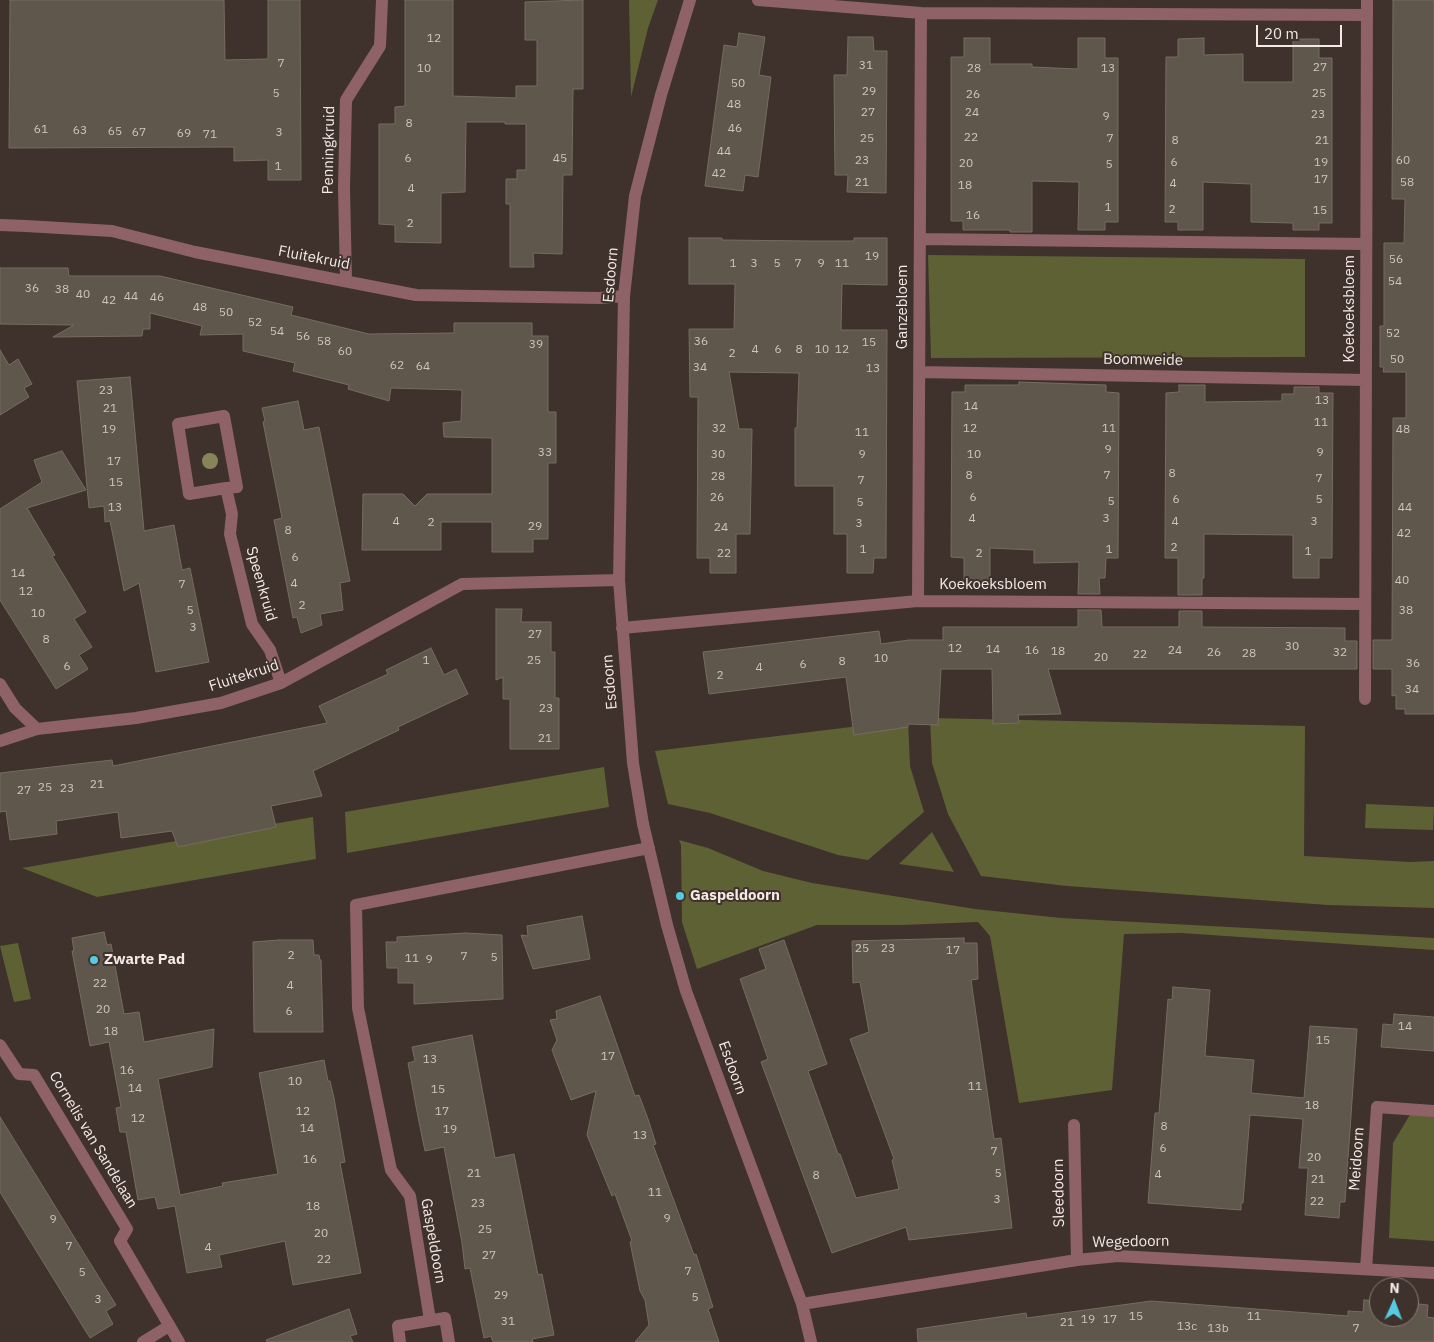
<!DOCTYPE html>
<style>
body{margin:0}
#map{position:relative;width:1434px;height:1342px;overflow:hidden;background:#3f322c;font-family:"IBM Plex Sans",sans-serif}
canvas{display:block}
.north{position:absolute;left:1369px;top:1277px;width:50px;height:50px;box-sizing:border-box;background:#3f322c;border:1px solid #877c76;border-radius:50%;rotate:2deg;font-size:14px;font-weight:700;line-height:20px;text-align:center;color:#f3eae6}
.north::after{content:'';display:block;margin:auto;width:18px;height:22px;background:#55cae0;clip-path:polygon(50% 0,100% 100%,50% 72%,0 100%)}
.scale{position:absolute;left:1256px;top:25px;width:86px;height:22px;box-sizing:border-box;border:2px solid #f3eae6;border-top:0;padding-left:6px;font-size:15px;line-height:18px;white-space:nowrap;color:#f3eae6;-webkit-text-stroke:4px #3f322c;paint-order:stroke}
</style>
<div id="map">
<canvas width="1434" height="1342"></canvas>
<div class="north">N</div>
<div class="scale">20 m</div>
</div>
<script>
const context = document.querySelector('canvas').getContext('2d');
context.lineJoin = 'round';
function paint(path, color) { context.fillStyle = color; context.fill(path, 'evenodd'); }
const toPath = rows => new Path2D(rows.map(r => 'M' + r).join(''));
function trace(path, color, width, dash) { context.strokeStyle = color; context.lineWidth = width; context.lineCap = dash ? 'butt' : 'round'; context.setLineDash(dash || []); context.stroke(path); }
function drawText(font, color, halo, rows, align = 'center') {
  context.font = font + ' "IBM Plex Sans",sans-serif'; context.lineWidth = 4; context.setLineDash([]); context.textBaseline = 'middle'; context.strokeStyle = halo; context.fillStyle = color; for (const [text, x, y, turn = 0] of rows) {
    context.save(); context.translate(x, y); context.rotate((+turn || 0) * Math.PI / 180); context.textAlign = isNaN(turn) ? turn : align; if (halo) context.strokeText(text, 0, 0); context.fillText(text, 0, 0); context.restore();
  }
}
paint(toPath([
 [629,0,658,0,648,28,631,97],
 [928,255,1305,259,1305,357,931,358],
 [930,718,1305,726,1304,856,1410,862,1434,861,1434,908,1328,905,1067,886,981,876,948,814,932,763],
 [908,720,910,766,924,812,868,860,838,855,710,813,668,804,655,751],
 [604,767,609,807,347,853,345,812],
 [1366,804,1434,807,1433,830,1365,828],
 [313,817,316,859,97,897,22,868],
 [932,832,954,872,899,864],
 [679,840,708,848,763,871,812,883,975,909,1061,918,1434,938,1434,950,1181,933,1124,934,1112,1090,1019,1103,990,936,978,922,902,925,817,925,697,969,682,922,681,845],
 [18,943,31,999,14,1002,0,946],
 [1414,1108,1434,1110,1434,1241,1389,1238,1393,1143]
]), '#5e6133');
const building = toPath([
 [10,0,224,0,225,60,268,59,268,0,300,0,301,180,268,180,268,160,234,161,234,147,9,148,10,0],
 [405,0,453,0,453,96,516,98,516,86,537,86,537,40,525,40,525,2,583,0,583,89,573,89,572,175,563,175,562,254,533,253,534,267,510,267,510,204,506,204,506,179,517,179,517,170,526,170,526,124,505,124,505,122,466,122,465,192,441,193,441,243,395,242,395,225,379,224,379,124,395,124,395,107,405,106,405,0],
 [1393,0,1434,0,1434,714,1405,714,1405,709,1396,709,1396,695,1392,696,1392,669,1373,669,1373,640,1392,640,1393,418,1406,418,1406,372,1383,372,1384,367,1380,367,1380,326,1384,326,1384,243,1404,243,1405,199,1392,199,1393,0],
 [739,33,765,37,759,75,771,77,758,177,745,175,743,191,705,186,724,45,737,47,739,33],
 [848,37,873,37,874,51,887,51,886,193,847,192,848,175,835,175,834,75,847,75,848,37],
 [964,38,990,38,990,64,1032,64,1032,67,1078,69,1078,38,1105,38,1105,58,1118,58,1118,222,1105,222,1105,230,1078,230,1079,182,1032,181,1032,232,1010,232,1010,230,963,230,963,221,951,221,951,57,964,57,964,38],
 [1204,38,1204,55,1243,54,1243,82,1293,82,1293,39,1319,39,1319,58,1332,58,1332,223,1319,223,1319,230,1293,230,1293,223,1251,222,1251,184,1203,182,1203,230,1178,230,1178,222,1165,222,1166,57,1178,57,1178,39,1204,38],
 [689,238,722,238,722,240,809,241,854,241,854,238,887,238,887,285,842,284,841,330,887,330,886,558,874,558,873,573,847,573,847,534,834,534,834,486,795,486,795,428,797,428,799,373,729,372,739,429,752,429,750,534,736,534,736,573,710,573,710,558,697,558,698,397,690,397,689,329,734,329,735,284,689,284,689,238],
 [0,268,68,268,69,276,160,276,293,307,291,315,369,334,454,333,454,323,532,323,532,336,548,336,548,412,556,412,556,463,548,463,548,539,533,539,533,552,492,552,492,522,441,522,441,550,362,550,363,494,403,494,415,506,427,494,492,494,492,438,444,437,443,423,461,421,462,390,391,388,389,401,348,389,349,385,293,371,295,363,243,351,243,334,200,335,202,326,150,313,150,329,143,329,142,336,53,337,74,325,0,324,0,268],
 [0,350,9,365,18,359,32,384,24,388,29,397,0,415,0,350],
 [130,377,144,531,174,525,182,570,190,568,209,662,156,672,139,583,124,591,110,521,105,522,104,506,89,508,77,381,130,377],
 [1019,382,1106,385,1106,392,1119,393,1118,558,1106,558,1105,578,1099,578,1100,594,1078,594,1079,562,1034,563,1034,550,990,548,990,583,964,583,964,558,951,557,952,392,965,392,965,385,1019,385,1019,382],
 [1179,385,1205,385,1205,402,1282,401,1282,394,1294,394,1294,387,1319,387,1319,393,1333,393,1332,558,1319,558,1319,578,1293,578,1293,535,1204,534,1204,578,1202,578,1202,595,1178,595,1178,558,1165,558,1165,534,1166,393,1179,392,1179,385],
 [298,401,304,430,319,427,350,581,340,583,343,610,320,614,322,625,301,633,297,617,293,618,274,520,282,518,263,422,265,421,262,408,298,401],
 [62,451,86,490,27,508,55,555,52,556,86,612,74,619,92,647,79,655,88,669,56,689,0,600,0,509,42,482,34,460,62,451],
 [496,609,522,609,521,622,551,622,551,652,555,652,555,698,559,698,559,749,510,749,510,699,503,699,503,677,496,680,496,609],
 [1078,610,1101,610,1102,627,1179,627,1179,611,1202,611,1202,627,1345,628,1345,641,1357,641,1357,669,1048,669,1061,714,1018,715,1019,723,993,724,992,669,941,669,938,725,908,724,908,727,854,735,846,677,709,694,703,652,879,631,881,644,909,640,943,640,943,627,1078,627,1078,610],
 [431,648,444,675,456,669,468,694,398,727,399,730,313,771,322,796,271,806,276,827,178,847,172,831,121,838,118,812,56,821,57,834,10,840,6,811,0,812,0,773,112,760,113,766,327,723,319,706,388,674,386,670,431,648],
 [582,916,590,959,533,969,521,935,528,936,527,926,582,916],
 [104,932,107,945,111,944,124,1014,139,1012,144,1042,214,1029,212,1067,158,1079,180,1195,223,1186,222,1183,278,1174,259,1073,324,1060,328,1081,330,1081,334,1098,345,1162,340,1163,361,1273,293,1285,285,1241,219,1255,222,1267,187,1273,175,1206,158,1209,155,1197,138,1200,126,1132,120,1132,116,1108,121,1107,109,1042,90,1046,72,951,74,951,72,938,104,932],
 [466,933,502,935,503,999,414,1004,414,983,398,983,398,968,387,968,386,942,397,942,397,937,466,933],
 [964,938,964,943,977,943,978,979,971,980,994,1139,1001,1138,1012,1228,909,1240,906,1227,832,1253,761,1062,768,1059,740,979,766,969,759,949,784,940,827,1064,808,1071,838,1154,840,1154,856,1198,899,1189,892,1160,894,1159,850,1039,869,1032,860,982,853,983,852,941,964,938],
 [279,940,313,940,314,955,319,955,320,960,321,960,323,1032,254,1032,253,942,279,940],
 [1173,987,1210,990,1205,1056,1254,1060,1251,1093,1304,1098,1310,1026,1357,1029,1345,1202,1340,1202,1339,1218,1305,1215,1308,1168,1299,1168,1303,1119,1250,1115,1243,1203,1241,1203,1241,1210,1148,1203,1155,1113,1159,1113,1168,999,1172,1000,1173,987],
 [600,996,635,1096,639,1095,648,1119,656,1144,653,1145,674,1201,694,1255,696,1254,713,1307,708,1309,719,1342,635,1342,649,1325,645,1300,640,1291,630,1242,632,1241,615,1194,612,1196,587,1135,596,1091,571,1100,552,1050,557,1040,550,1020,557,1019,556,1011,600,996],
 [1394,1014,1434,1017,1434,1051,1381,1047,1383,1024,1393,1025,1394,1014],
 [472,1035,495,1158,514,1154,538,1275,542,1274,554,1335,532,1339,533,1342,493,1342,491,1336,484,1338,470,1268,465,1269,462,1243,444,1147,425,1151,418,1117,408,1063,415,1061,412,1047,472,1035],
 [0,1117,116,1305,106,1311,113,1324,90,1338,0,1192,0,1117],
 [1364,1300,1379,1301,1379,1317,1409,1317,1409,1303,1428,1305,1427,1317,1434,1318,1434,1342,918,1342,917,1329,1026,1313,1027,1318,1151,1301,1348,1316,1348,1311,1363,1312,1364,1300],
 [349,1309,357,1334,350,1336,353,1342,267,1342,266,1340,349,1309]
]);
paint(building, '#5f574b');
trace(building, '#756d60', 1);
trace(toPath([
 [0,741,37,729]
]), '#8e6267', 12);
trace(toPath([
 [690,0,661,95,635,196,624,296,619,580,633,763,643,824,667,925,686,991,802,1304,811,1342],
 [758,0,921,13,1367,15],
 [0,225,26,226,112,231,195,252,416,295,600,298,624,296],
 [920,239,1366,244],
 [346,281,344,188,346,100,380,46,382,0],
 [919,372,1366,380],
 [226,488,189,494,178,424,224,416,237,487,226,488,232,514,230,534,252,624,270,650,281,683],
 [918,601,921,13],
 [622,628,918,601,1365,604],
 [0,684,15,708,37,729,136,718,221,703,281,683,462,584,619,580],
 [1365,699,1367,0],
 [0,1045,19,1074,34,1075,127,1229,120,1241,179,1342],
 [1074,1125,1077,1260],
 [1366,1269,1377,1107,1434,1111],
 [802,1304,1077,1260,1118,1256,1434,1273],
 [430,1320,410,1196,391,1170,358,1008,356,905,649,848],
 [143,1342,169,1326],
 [400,1342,398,1326,445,1318,449,1342]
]), '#8e6267', 12);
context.fillStyle = '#878458';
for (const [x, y] of [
 [210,461]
]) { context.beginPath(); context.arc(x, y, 8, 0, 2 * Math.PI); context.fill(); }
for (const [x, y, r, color] of [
 [680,896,5,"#55cae0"],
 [94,960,5,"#55cae0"]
]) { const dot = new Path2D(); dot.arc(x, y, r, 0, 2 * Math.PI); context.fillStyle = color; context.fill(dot); trace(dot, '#3f322c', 2); }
drawText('12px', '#cec5bf', null, [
 ["12",434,39],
 ["7",281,64],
 ["31",866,66],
 ["27",1320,68],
 ["10",424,69],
 ["28",974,69],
 ["13",1108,69],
 ["50",738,84],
 ["29",869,92],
 ["5",276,94],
 ["25",1319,94],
 ["26",973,95],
 ["48",734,105],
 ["27",868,113],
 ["24",972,113],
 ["23",1318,115],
 ["9",1106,117],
 ["8",409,124],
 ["46",735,129],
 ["61",41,130],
 ["63",80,131],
 ["65",115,132],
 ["67",139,133],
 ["3",279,133],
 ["69",184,134],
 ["71",210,135],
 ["22",971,138],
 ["25",867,139],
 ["7",1110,139],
 ["8",1175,141],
 ["21",1322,141],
 ["44",724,152],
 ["6",408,159],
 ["45",560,159],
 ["23",862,161],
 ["60",1403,161],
 ["6",1174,163],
 ["19",1321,163],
 ["20",966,164],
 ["5",1109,165],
 ["1",278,167],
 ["42",719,174],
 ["17",1321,180],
 ["21",862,183],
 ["58",1407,183],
 ["4",1173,184],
 ["18",965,186],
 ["4",411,189],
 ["1",1108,208],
 ["2",1172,210],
 ["15",1320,211],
 ["16",973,216],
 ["2",410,224],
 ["19",872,257],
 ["56",1396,260],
 ["1",733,264],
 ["3",754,264],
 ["5",777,264],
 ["7",798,264],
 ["9",821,264],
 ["11",842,264],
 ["54",1395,282],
 ["36",32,289],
 ["38",62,290],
 ["40",83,295],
 ["44",131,297],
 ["46",157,298],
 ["42",109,301],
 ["48",200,308],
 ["50",226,313],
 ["52",255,323],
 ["54",277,332],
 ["52",1393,334],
 ["56",303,337],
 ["58",324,342],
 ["36",701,342],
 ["15",869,343],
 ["39",536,345],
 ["4",755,350],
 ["6",778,350],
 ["8",799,350],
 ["10",822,350],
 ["12",842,350],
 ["60",345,352],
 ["2",732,354],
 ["50",1397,360],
 ["62",397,366],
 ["64",423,367],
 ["34",700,368],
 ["13",873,369],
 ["23",106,391],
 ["13",1322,401],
 ["14",971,407],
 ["21",110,409],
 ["11",1321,423],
 ["32",719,429],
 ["12",970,429],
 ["11",1109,429],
 ["19",109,430],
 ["48",1403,430],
 ["11",862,433],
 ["9",1108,450],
 ["33",545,453],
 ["9",1320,453],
 ["30",718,455],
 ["9",862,455],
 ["10",974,455],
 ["17",114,462],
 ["8",1172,474],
 ["8",969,476],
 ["7",1107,476],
 ["28",718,477],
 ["7",1319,479],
 ["7",861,481],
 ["15",116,483],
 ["26",717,498],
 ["6",973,498],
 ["6",1176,500],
 ["5",1319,500],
 ["5",1111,502],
 ["5",860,503],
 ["13",115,508],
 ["44",1405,508],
 ["4",972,519],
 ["3",1106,519],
 ["4",396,522],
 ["4",1175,522],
 ["3",1314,522],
 ["2",431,523],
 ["3",859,524],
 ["29",535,527],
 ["24",721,528],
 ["8",288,531],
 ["42",1404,534],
 ["2",1174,548],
 ["1",863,550],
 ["1",1109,550],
 ["1",1308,552],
 ["22",724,554],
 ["2",979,554],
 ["6",295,558],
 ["14",18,574],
 ["40",1402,581],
 ["4",294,584],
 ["7",182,585],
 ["12",26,592],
 ["2",302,606],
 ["5",190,611],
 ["38",1406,611],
 ["10",38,614],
 ["3",193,628],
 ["27",535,635],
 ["8",46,640],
 ["30",1292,647],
 ["12",955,649],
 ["14",993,650],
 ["16",1032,651],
 ["24",1175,651],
 ["18",1058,652],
 ["26",1214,653],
 ["32",1340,653],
 ["28",1249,654],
 ["22",1140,655],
 ["20",1101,658],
 ["10",881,659],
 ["1",426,661],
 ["25",534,661],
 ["8",842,662],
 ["36",1413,664],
 ["6",803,665],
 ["6",67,667],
 ["4",759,668],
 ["2",720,676],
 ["34",1412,690],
 ["23",546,709],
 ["21",545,739],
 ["21",97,785],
 ["25",45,788],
 ["23",67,789],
 ["27",24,791],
 ["25",862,949],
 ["23",888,949],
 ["17",953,951],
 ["2",291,956],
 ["7",464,957],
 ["5",494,958],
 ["11",412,959],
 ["9",429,960],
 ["22",100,984],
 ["4",290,986],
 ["20",103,1010],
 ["6",289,1012],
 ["14",1405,1027],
 ["18",111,1032],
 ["15",1323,1041],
 ["17",608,1057],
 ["13",430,1060],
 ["16",127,1071],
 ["10",295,1082],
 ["11",975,1087],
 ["14",135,1089],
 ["15",438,1090],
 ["18",1312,1106],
 ["12",303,1112],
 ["17",442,1112],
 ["12",138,1119],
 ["8",1164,1127],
 ["14",307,1129],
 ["19",450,1130],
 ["13",640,1136],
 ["6",1163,1149],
 ["7",994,1152],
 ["20",1314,1158],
 ["16",310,1160],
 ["21",474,1174],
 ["5",998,1174],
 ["4",1158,1175],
 ["8",816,1176],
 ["21",1318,1180],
 ["11",655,1193],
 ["3",997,1200],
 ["22",1317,1202],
 ["23",478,1204],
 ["18",313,1207],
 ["9",667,1219],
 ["9",53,1220],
 ["25",485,1230],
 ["20",321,1234],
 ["7",69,1247],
 ["4",208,1248],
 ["27",489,1256],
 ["22",324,1260],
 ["7",688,1272],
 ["5",82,1273],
 ["29",501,1296],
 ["5",695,1298],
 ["3",98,1300],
 ["15",1136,1317],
 ["11",1254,1317],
 ["19",1088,1320],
 ["17",1110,1320],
 ["31",508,1322],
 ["21",1067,1323],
 ["13c",1187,1327],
 ["13b",1218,1329],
 ["7",1356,1329]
]);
drawText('15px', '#f3eae6', '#3f322c', [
 ["Penningkruid",329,150,-89],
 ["Fluitekruid",314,258,11],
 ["Esdoorn",611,275,-85],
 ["Ganzebloem",903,307,-90],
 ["Koekoeksbloem",1350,309,-90],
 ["Boomweide",1143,360,1],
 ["Speenkruid",261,584,74],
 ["Koekoeksbloem",993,585],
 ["Fluitekruid",244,676,-18],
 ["Esdoorn",610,682,-95],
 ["Esdoorn",732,1068,70],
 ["Cornelis van Sandelaan",93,1140,59],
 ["Meidoorn",1357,1159,-86],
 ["Sleedoorn",1059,1193,-91],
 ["Gaspeldoorn",433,1241,80],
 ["Wegedoorn",1131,1242,-1]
]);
drawText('bold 15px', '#f3eae6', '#3f322c', [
 ["Gaspeldoorn",690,896],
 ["Zwarte Pad",104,960]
], 'left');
</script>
